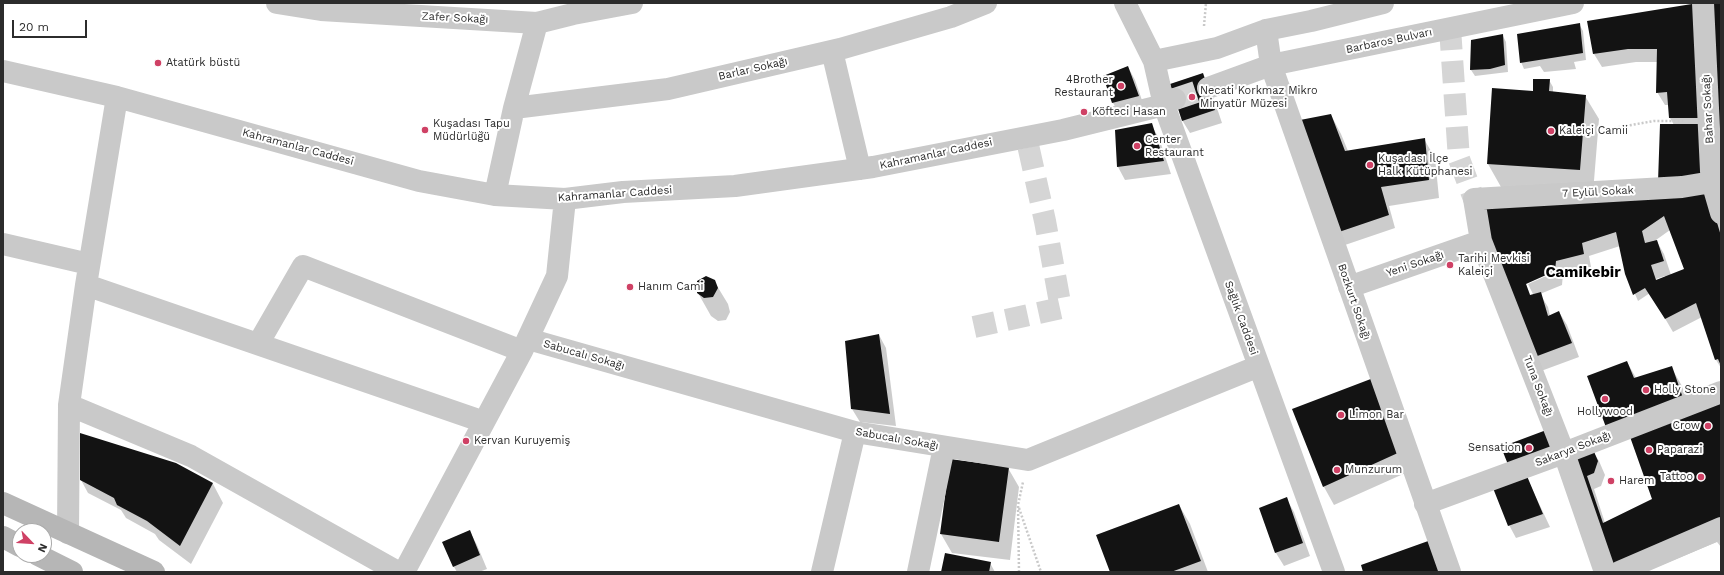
<!DOCTYPE html>
<meta charset="utf-8">
<style>
body{margin:0}
#map{position:relative;width:1724px;height:575px;overflow:hidden;background:#fff;font-family:"Work Sans",sans-serif}
canvas{display:block}
.frame{position:absolute;inset:0;border:4px solid #2c2c2c;pointer-events:none}
.north{position:absolute;left:12px;top:523px;width:40px;height:40px;box-sizing:border-box;background:#fff;border:1px solid #ababab;border-radius:50%;rotate:115deg;font-size:11px;font-weight:700;line-height:16px;text-align:center;color:#2c2c2c}
.north::after{content:'';display:block;margin:auto;width:14px;height:18px;background:#cf4165;clip-path:polygon(50% 0,100% 100%,50% 72%,0 100%)}
.scale{position:absolute;left:12px;top:20px;width:75px;height:18px;box-sizing:border-box;border:2px solid #2c2c2c;border-top:0;padding-left:5px;font-size:12px;line-height:14px;white-space:nowrap;color:#2c2c2c;-webkit-text-stroke:3px #fff;paint-order:stroke}
</style>
<div id="map">
<canvas width="1724" height="575"></canvas>
<div class="frame"></div>
<div class="north">N</div>
<div class="scale">20 m</div>
</div>
<script>
const context = document.querySelector('canvas').getContext('2d');
context.lineJoin = 'round';
function paint(path, color) { context.fillStyle = color; context.fill(path, 'evenodd'); }
const toPath = rows => new Path2D(rows.map(r => 'M' + r).join(''));
function trace(path, color, width, dash) { context.strokeStyle = color; context.lineWidth = width; context.lineCap = dash ? 'butt' : 'round'; context.setLineDash(dash || []); context.stroke(path); }
function drawText(font, color, halo, rows, align = 'center') {
  context.font = font + ' "Work Sans",sans-serif'; context.lineWidth = 4; context.setLineDash([]); context.textBaseline = 'middle'; context.strokeStyle = halo; context.fillStyle = color; for (const [text, x, y, turn = 0] of rows) {
    context.save(); context.translate(x, y); context.rotate((+turn || 0) * Math.PI / 180); context.textAlign = isNaN(turn) ? turn : align; if (halo) context.strokeText(text, 0, 0); context.fillText(text, 0, 0); context.restore();
  }
}
paint(toPath([
 [1721,3,1719,218,1721,224,1721,368,1716,360,1702,317,1673,332,1650,293,1638,301,1626,273,1620,246,1589,256,1591,267,1563,274,1562,285,1540,294,1548,307,1550,316,1559,312,1567,325,1579,357,1541,371,1500,272,1667,195,1674,125,1670,118,1669,105,1665,105,1657,92,1658,62,1636,62,1602,67,1594,54],
 [1670,230,1685,269,1671,275,1664,254,1656,240],
 [1560,269,1560,270,1528,284,1534,296,1531,297,1526,284,1527,282],
 [1665,276,1665,278,1657,281,1656,279],
 [1579,24,1583,31,1586,60,1574,62,1576,69,1544,72,1540,66,1524,69,1521,62],
 [1503,36,1506,42,1508,72,1475,76,1471,70],
 [1128,67,1135,80,1145,109,1121,116,1113,103,1104,77],
 [1203,74,1210,87,1222,123,1190,133,1182,120],
 [1549,80,1553,87,1553,94,1585,96,1599,119,1593,193,1501,187,1488,164,1535,92],
 [1331,115,1341,134,1348,151,1424,139,1435,158,1439,198,1389,206,1395,228,1345,245,1337,232],
 [1151,125,1159,138,1171,174,1125,180,1118,167,1116,131],
 [714,281,728,304,730,312,726,320,718,321,711,316,698,293],
 [879,335,886,348,896,426,860,422,852,409],
 [1627,362,1636,378,1671,367,1682,386,1691,412,1721,401,1721,547,1717,542,1645,572,1611,572,1569,456,1591,448,1599,461,1605,475,1601,486,1594,489,1605,523,1653,500],
 [1376,378,1410,471,1334,505,1324,487],
 [176,464,213,484,223,503,191,564,159,540,155,534,126,518,121,510,88,493,81,480],
 [1008,468,1019,487,1010,560,952,553,941,534],
 [1526,476,1550,527,1516,538,1509,525],
 [1286,498,1294,512,1310,556,1284,566,1276,553,1261,508],
 [1179,505,1190,524,1208,572,1111,572],
 [470,532,477,545,487,569,479,572,457,572,454,567],
 [990,563,995,572,942,572]
]), '#0003');
paint(toPath([
 [1698,3,1705,118,1669,118,1667,92,1656,93,1657,49,1628,49,1593,54,1587,21],
 [1710,3,1721,3,1721,174],
 [1580,23,1583,53,1520,63,1517,34],
 [1503,34,1505,65,1490,69,1470,70,1471,40],
 [1128,66,1139,96,1112,103,1103,76],
 [1203,73,1215,110,1182,121,1170,84],
 [1533,79,1550,79,1549,91,1586,95,1580,170,1487,164,1492,88,1533,91],
 [1331,114,1345,151,1425,138,1429,180,1381,187,1389,215,1336,233,1295,121],
 [1152,123,1164,161,1117,167,1115,130],
 [1660,124,1705,124,1705,177,1658,182],
 [1707,189,1721,236,1721,366,1718,359,1715,360,1696,303,1665,319,1645,288,1633,295,1625,274,1616,232,1582,243,1584,254,1556,261,1555,271,1526,284,1530,295,1541,292,1548,316,1559,311,1572,343,1532,358,1479,204],
 [1664,216,1684,269,1656,280,1651,265,1664,261,1657,240,1645,243,1642,231],
 [706,276,715,280,718,288,713,297,704,298,697,293,697,281],
 [879,334,890,414,851,409,845,341],
 [1627,361,1634,378,1672,366,1684,401,1607,430,1587,376],
 [1376,377,1400,452,1323,487,1292,409],
 [1721,399,1721,524,1609,571,1567,456,1592,447,1598,461,1594,473,1587,476,1603,523,1652,499,1629,434],
 [1549,429,1557,449,1509,467,1501,447],
 [80,433,176,463,213,483,180,546,147,521,117,505,114,498,80,480],
 [950,459,1009,467,999,542,940,534],
 [1524,469,1543,514,1508,526,1491,483],
 [1287,497,1303,543,1275,553,1259,508],
 [1179,504,1201,561,1171,572,1110,572,1096,535],
 [470,530,480,555,453,567,442,542],
 [1431,540,1441,572,1363,572,1361,565],
 [945,553,991,562,989,572,941,572]
]), '#131313');
trace(toPath([
 [1450,28,1459,159,1474,199],
 [1175,99,1208,88],
 [974,327,1061,308,1045,221,1026,136]
]), '#d5d5d5', 22, [22, 11]);
trace(toPath([
 [1204,26,1206,3],
 [1614,128,1654,121,1685,121],
 [1019,508,1041,572],
 [1019,572,1018,505,1023,482]
]), '#c9c9c9', 2.5, [2, 2]);
trace(toPath([
 [277,3,321,10,537,23,573,14,632,3],
 [1125,3,1154,61,1164,105,1334,572],
 [1703,3,1711,171,1712,182,1721,213],
 [1266,30,1271,65,1450,572],
 [832,51,860,169],
 [1154,61,1217,48,1266,30,1311,21,1383,3],
 [3,71,117,97,419,181,495,195,565,199,623,192,735,186,873,167,1063,130,1164,105,1168,101,1175,99],
 [1208,88,1271,65,1573,3],
 [514,108,668,89,840,49,951,17,986,3],
 [495,195,514,108,537,23],
 [3,244,89,264],
 [86,285,484,422],
 [1349,287,1481,241],
 [528,339,855,432,1028,460,1259,366],
 [258,344,303,266,522,351],
 [69,405,191,456,398,572],
 [1425,504,1564,453,1721,392],
 [68,533,69,405,86,285,117,97],
 [404,572,522,351,557,276,565,199],
 [822,572,855,432],
 [918,572,944,447],
 [1605,572,1564,453,1481,241,1474,199,1682,187,1712,182,1721,179],
 [1619,572,1721,528]
]), '#c9c9c9', 22);
trace(toPath([
 [3,503,154,572],
 [3,537,20,546],
 [38,555,72,572]
]), '#b6b6b6', 22);
for (const [x, y, r, color] of [
 [158,63,4,"#cf4165"],
 [1121,86,4,"#cf4165"],
 [1192,97,4,"#cf4165"],
 [1084,112,4,"#cf4165"],
 [425,130,4,"#cf4165"],
 [1551,131,4,"#cf4165"],
 [1137,146,4,"#cf4165"],
 [1370,165,4,"#cf4165"],
 [1450,265,4,"#cf4165"],
 [630,287,4,"#cf4165"],
 [1646,390,4,"#cf4165"],
 [1605,399,4,"#cf4165"],
 [1341,415,4,"#cf4165"],
 [1708,426,4,"#cf4165"],
 [466,441,4,"#cf4165"],
 [1529,448,4,"#cf4165"],
 [1649,450,4,"#cf4165"],
 [1337,470,4,"#cf4165"],
 [1701,477,4,"#cf4165"],
 [1611,481,4,"#cf4165"]
]) { const dot = new Path2D(); dot.arc(x, y, r, 0, 2 * Math.PI); context.fillStyle = color; context.fill(dot); trace(dot, '#fff', 1.5); }
drawText('11px', '#2c2c2c', '#fff', [
 ["Zafer Sokağı",455,18,3],
 ["Barbaros Bulvarı",1389,41,-12],
 ["Barlar Sokağı",753,69,-13],
 ["Bahar Sokağı",1708,109,-93],
 ["Kahramanlar Caddesi",298,147,15],
 ["Kahramanlar Caddesi",936,154,-12],
 ["7 Eylül Sokak",1598,192,-3],
 ["Kahramanlar Caddesi",615,194,-4],
 ["Yeni Sokağı",1415,264,-19],
 ["Bozkurt Sokağı",1354,302,71],
 ["Sağlık Caddesi",1241,318,70],
 ["Sabucalı Sokağı",584,355,16],
 ["Tuna Sokağı",1538,386,69],
 ["Sabucalı Sokağı",897,439,10],
 ["Sakarya Sokağı",1573,449,-21]
]);
drawText('11px', '#2c2c2c', '#fff', [
 ["Atatürk büstü",166,63],
 ["4Brother",1113,80,"right"],
 ["Restaurant",1113,93,"right"],
 ["Necati Korkmaz Mikro",1200,91],
 ["Minyatür Müzesi",1200,104],
 ["Köfteci Hasan",1092,112],
 ["Kuşadası Tapu",433,124],
 ["Müdürlüğü",433,137],
 ["Kaleiçi Camii",1559,131],
 ["Center",1145,140],
 ["Restaurant",1145,153],
 ["Kuşadası İlçe",1378,159],
 ["Halk Kütüphanesi",1378,172],
 ["Tarihi Mevkisi",1458,259],
 ["Kaleiçi",1458,272],
 ["Hanım Cami",638,287],
 ["Holly Stone",1654,390],
 ["Hollywood",1605,412,"center"],
 ["Limon Bar",1349,415],
 ["Crow",1700,426,"right"],
 ["Kervan Kuruyemiş",474,441],
 ["Sensation",1521,448,"right"],
 ["Paparazi",1657,450],
 ["Munzurum",1345,470],
 ["Tattoo",1693,477,"right"],
 ["Harem",1619,481]
], 'left');
drawText('bold 15px', '#000', '#fff', [
 ["Camikebir",1583,273]
]);
</script>
